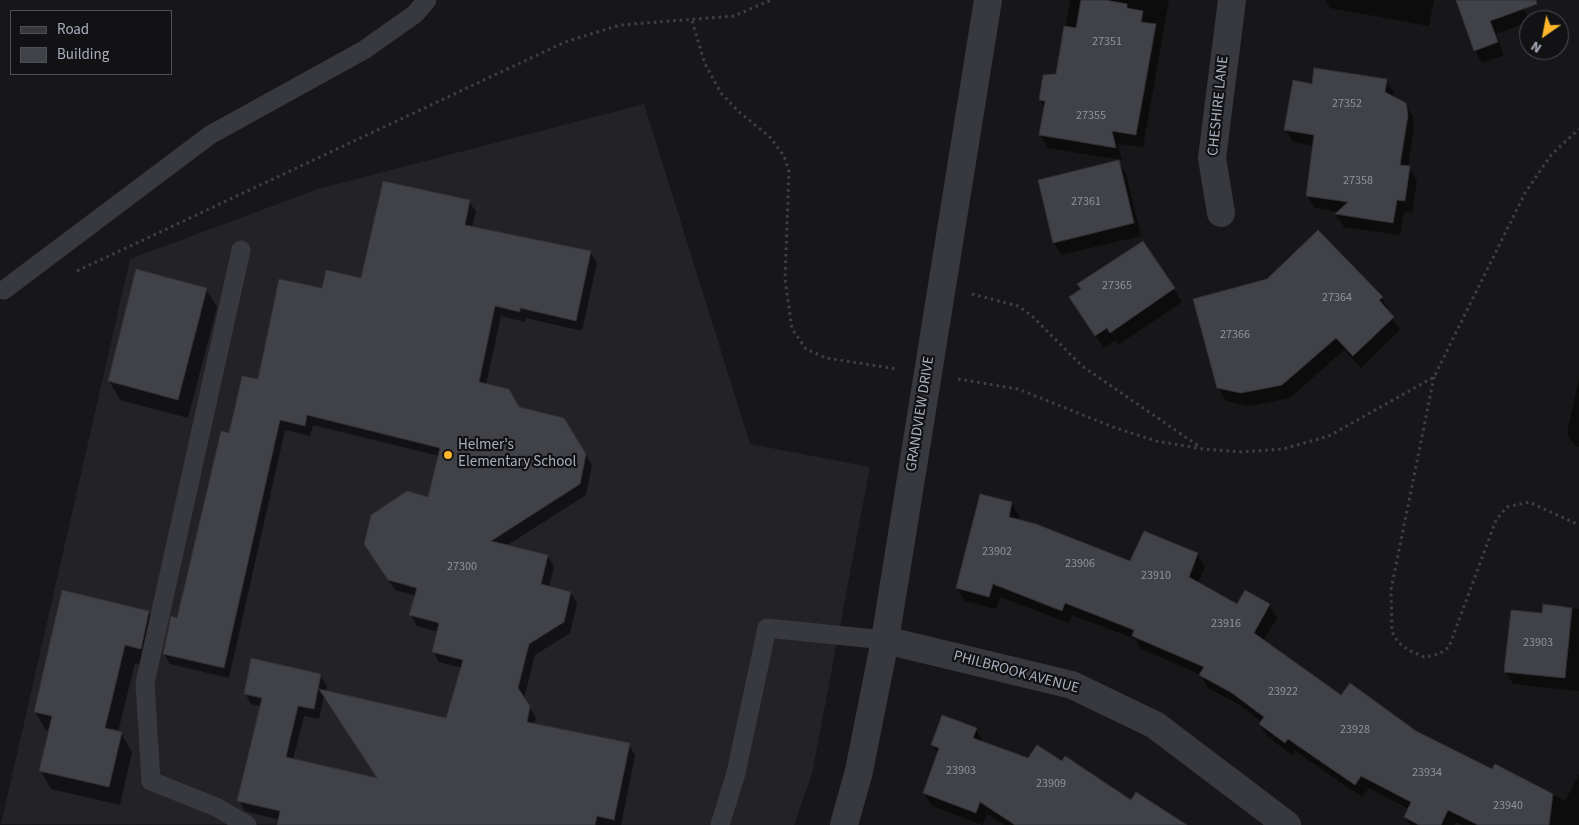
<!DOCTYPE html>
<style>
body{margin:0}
#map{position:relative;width:1579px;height:825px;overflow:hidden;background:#17171a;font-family:"Source Sans 3",sans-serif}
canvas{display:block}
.legend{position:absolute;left:10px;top:10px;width:162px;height:65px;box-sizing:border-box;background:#121215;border:1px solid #4e5057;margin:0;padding:6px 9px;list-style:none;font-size:15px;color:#a8aebb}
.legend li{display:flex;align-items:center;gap:10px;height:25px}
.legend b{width:25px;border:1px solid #4e5057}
.north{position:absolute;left:1519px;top:10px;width:50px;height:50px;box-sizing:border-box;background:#121215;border:1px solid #4e5057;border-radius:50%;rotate:213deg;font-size:14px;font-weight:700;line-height:20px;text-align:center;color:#a8aebb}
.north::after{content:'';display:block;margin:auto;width:18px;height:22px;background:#ffb62a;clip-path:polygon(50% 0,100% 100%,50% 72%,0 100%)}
</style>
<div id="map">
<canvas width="1579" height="825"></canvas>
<ul class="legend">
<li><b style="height:6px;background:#38393f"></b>Road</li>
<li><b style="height:14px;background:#414247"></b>Building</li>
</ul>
<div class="north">N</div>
</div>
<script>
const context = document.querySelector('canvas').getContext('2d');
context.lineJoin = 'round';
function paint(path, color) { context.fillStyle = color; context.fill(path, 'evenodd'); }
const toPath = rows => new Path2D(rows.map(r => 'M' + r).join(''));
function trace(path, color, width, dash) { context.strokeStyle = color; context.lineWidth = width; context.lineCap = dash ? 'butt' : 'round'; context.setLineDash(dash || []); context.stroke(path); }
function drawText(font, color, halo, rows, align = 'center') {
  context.font = font + ' "Source Sans 3",sans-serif'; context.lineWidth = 4.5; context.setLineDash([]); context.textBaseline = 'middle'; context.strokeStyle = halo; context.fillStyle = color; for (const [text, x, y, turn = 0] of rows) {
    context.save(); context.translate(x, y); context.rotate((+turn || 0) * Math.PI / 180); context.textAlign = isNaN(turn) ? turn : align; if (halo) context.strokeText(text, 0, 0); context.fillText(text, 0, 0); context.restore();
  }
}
paint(toPath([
 [644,104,750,444,870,467,812,774,794,825,1,824,130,259,318,189]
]), '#232327');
paint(toPath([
 [1070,0,1169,0,1143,147,1118,144,1122,160,1048,148,1040,135,1045,109,1040,100,1057,76],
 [1325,0,1434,0,1429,26,1330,8],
 [1457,0,1521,0,1529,22,1496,34,1504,55,1482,63,1475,51],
 [1386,80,1394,93,1393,98,1405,104,1413,117,1414,129,1408,167,1417,180,1412,213,1404,212,1400,235,1344,227,1336,215,1339,212,1315,208,1307,196,1314,146,1293,142,1286,130,1313,85],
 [1118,162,1126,174,1141,236,1061,255,1054,242],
 [469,201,476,212,472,227,591,253,597,263,582,331,526,318,525,322,501,316,486,385,585,454,592,465,586,495,506,546,548,556,554,567,549,587,571,593,577,603,570,633,535,655,524,698,536,718,534,725,629,745,635,755,621,825,299,825,245,811,239,801,261,706,251,704,245,693,320,675,327,686,325,692,447,719,462,668,439,662,433,651,438,632,417,626,411,615,416,596,395,590,372,555,429,499,439,456,313,425,310,436,285,430,229,678,170,664,164,654,178,619,230,435,259,380,323,289,362,279],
 [324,696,379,779,293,760,304,716,319,719],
 [1143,242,1182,302,1118,345,1115,340,1104,348,1078,310],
 [206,289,217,307,188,418,120,400,109,381],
 [1382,298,1389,310,1388,312,1400,330,1361,368,1344,350,1290,398,1249,406,1226,401,1218,387],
 [1579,378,1579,447,1575,446,1567,433],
 [1012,504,1019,516,1018,520,1130,562,1197,554,1205,567,1198,583,1238,606,1269,605,1277,618,1263,641,1341,696,1493,771,1495,765,1565,801,1579,774,1579,825,1462,825,1456,822,1454,825,1410,825,1405,817,1409,809,1369,788,1362,797,1295,751,1292,755,1268,737,1260,725,1262,722,1241,706,1208,688,1201,675,1141,649,1135,639,1072,615,1069,623,1000,597,996,609,965,601,957,588],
 [1544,606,1579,609,1579,691,1513,684,1506,672,1543,615],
 [149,612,159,631,151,667,135,663,118,732,121,733,132,752,120,805,51,789,40,770,49,731,46,730,35,712],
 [976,729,983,743,1169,825,1004,825,987,814,983,825,932,806,924,793,938,754,933,745]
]), '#0007');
const building = toPath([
 [1081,0,1105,0,1127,4,1127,8,1143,11,1141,22,1156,24,1136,135,1112,131,1116,148,1039,135,1045,101,1039,100,1043,75,1056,74,1064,26,1076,28,1081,0],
 [1456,0,1536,0,1537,4,1490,21,1498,42,1474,51,1456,0],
 [1314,68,1387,79,1385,92,1406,103,1408,115,1400,165,1410,166,1405,201,1397,200,1393,223,1335,214,1348,202,1306,196,1314,135,1284,130,1293,80,1312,84,1314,68],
 [1119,160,1134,223,1053,243,1038,180,1119,160],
 [383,181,470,200,465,225,591,251,576,321,520,308,520,312,495,306,479,382,509,389,519,407,564,418,586,454,580,484,491,541,548,555,541,584,571,592,564,622,529,644,518,688,530,706,527,722,630,743,614,820,597,816,595,825,277,825,280,811,237,801,262,698,244,694,251,658,321,674,314,709,298,706,286,757,377,778,319,689,446,718,463,660,432,652,439,623,409,615,417,588,388,580,364,544,371,515,407,491,428,497,440,448,307,415,305,426,280,420,224,668,163,654,171,616,177,618,221,431,229,433,242,376,258,379,279,279,322,288,326,270,361,278,383,181],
 [1318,230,1383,297,1379,300,1394,317,1353,356,1336,338,1282,385,1241,393,1217,388,1193,299,1267,279,1318,230],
 [1143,241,1175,288,1110,333,1107,328,1095,336,1069,297,1081,289,1077,284,1143,241],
 [136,269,207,288,178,400,108,381,136,269],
 [980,494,1012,502,1009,517,1036,524,1130,561,1144,531,1198,553,1189,577,1237,604,1245,590,1270,604,1254,633,1341,695,1350,683,1416,731,1492,769,1495,764,1553,794,1549,825,1478,825,1448,810,1441,825,1419,825,1404,817,1411,802,1361,776,1355,785,1288,739,1285,743,1259,724,1264,717,1232,693,1199,675,1204,667,1132,636,1134,630,1065,603,1062,611,993,584,989,597,956,588,980,494],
 [62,590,149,611,141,649,125,645,105,728,122,732,109,787,39,771,52,716,34,712,62,590],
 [1543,604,1572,608,1565,678,1504,672,1511,610,1542,613,1543,604],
 [942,715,977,728,973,738,1028,758,1037,745,1062,761,1065,756,1131,800,1136,792,1187,825,1015,825,980,802,976,813,923,793,939,748,931,745,942,715]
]);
paint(building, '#414247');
trace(building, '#313136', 1);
trace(toPath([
 [692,21,705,64,721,93,738,111,770,137,784,156,789,172,785,279,792,329,806,349,826,358,897,369],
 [77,271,565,42,620,25,734,16,771,0],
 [972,294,1018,306,1032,316,1082,366,1200,447],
 [1434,377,1391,590,1392,632,1398,642,1408,650,1424,657,1439,654,1449,647,1496,520,1507,507,1529,502,1579,525],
 [958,379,1018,389,1113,427,1156,441,1203,449,1242,452,1283,449,1329,436,1434,377,1525,193,1551,155,1579,129]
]), '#3e4046', 3, [2.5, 4]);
trace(toPath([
 [241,250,145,683,151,781,216,807,247,825],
 [4,290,210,135,364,50,415,14,427,0],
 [720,825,736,773,767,628,885,640]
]), '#38393f', 19);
trace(toPath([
 [1221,213,1212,158,1232,0],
 [885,640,1072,685,1155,725,1287,825]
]), '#38393f', 28);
trace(toPath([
 [844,825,859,771,885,640,988,0]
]), '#38393f', 28);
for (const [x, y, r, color] of [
 [448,455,5,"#ffb62a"]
]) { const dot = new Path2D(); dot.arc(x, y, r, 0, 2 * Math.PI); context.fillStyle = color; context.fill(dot); trace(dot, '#121215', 2); }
drawText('12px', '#8e939e', null, [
 ["27351",1107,42],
 ["27352",1347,104],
 ["27355",1091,116],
 ["27358",1358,181],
 ["27361",1086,202],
 ["27365",1117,286],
 ["27364",1337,298],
 ["27366",1235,335],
 ["23902",997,552],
 ["23906",1080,564],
 ["27300",462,567],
 ["23910",1156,576],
 ["23916",1226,624],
 ["23903",1538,643],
 ["23922",1283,692],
 ["23928",1355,730],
 ["23903",961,771],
 ["23934",1427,773],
 ["23909",1051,784],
 ["23940",1508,806]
]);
drawText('15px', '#a8aebb', '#121215', [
 ["CHESHIRE LANE",1219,106,-84],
 ["GRANDVIEW DRIVE",921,414,-81],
 ["PHILBROOK AVENUE",1016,673,15]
]);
drawText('15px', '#a8aebb', '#121215', [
 ["Helmer's",458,446],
 ["Elementary School",458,463]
], 'left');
</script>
